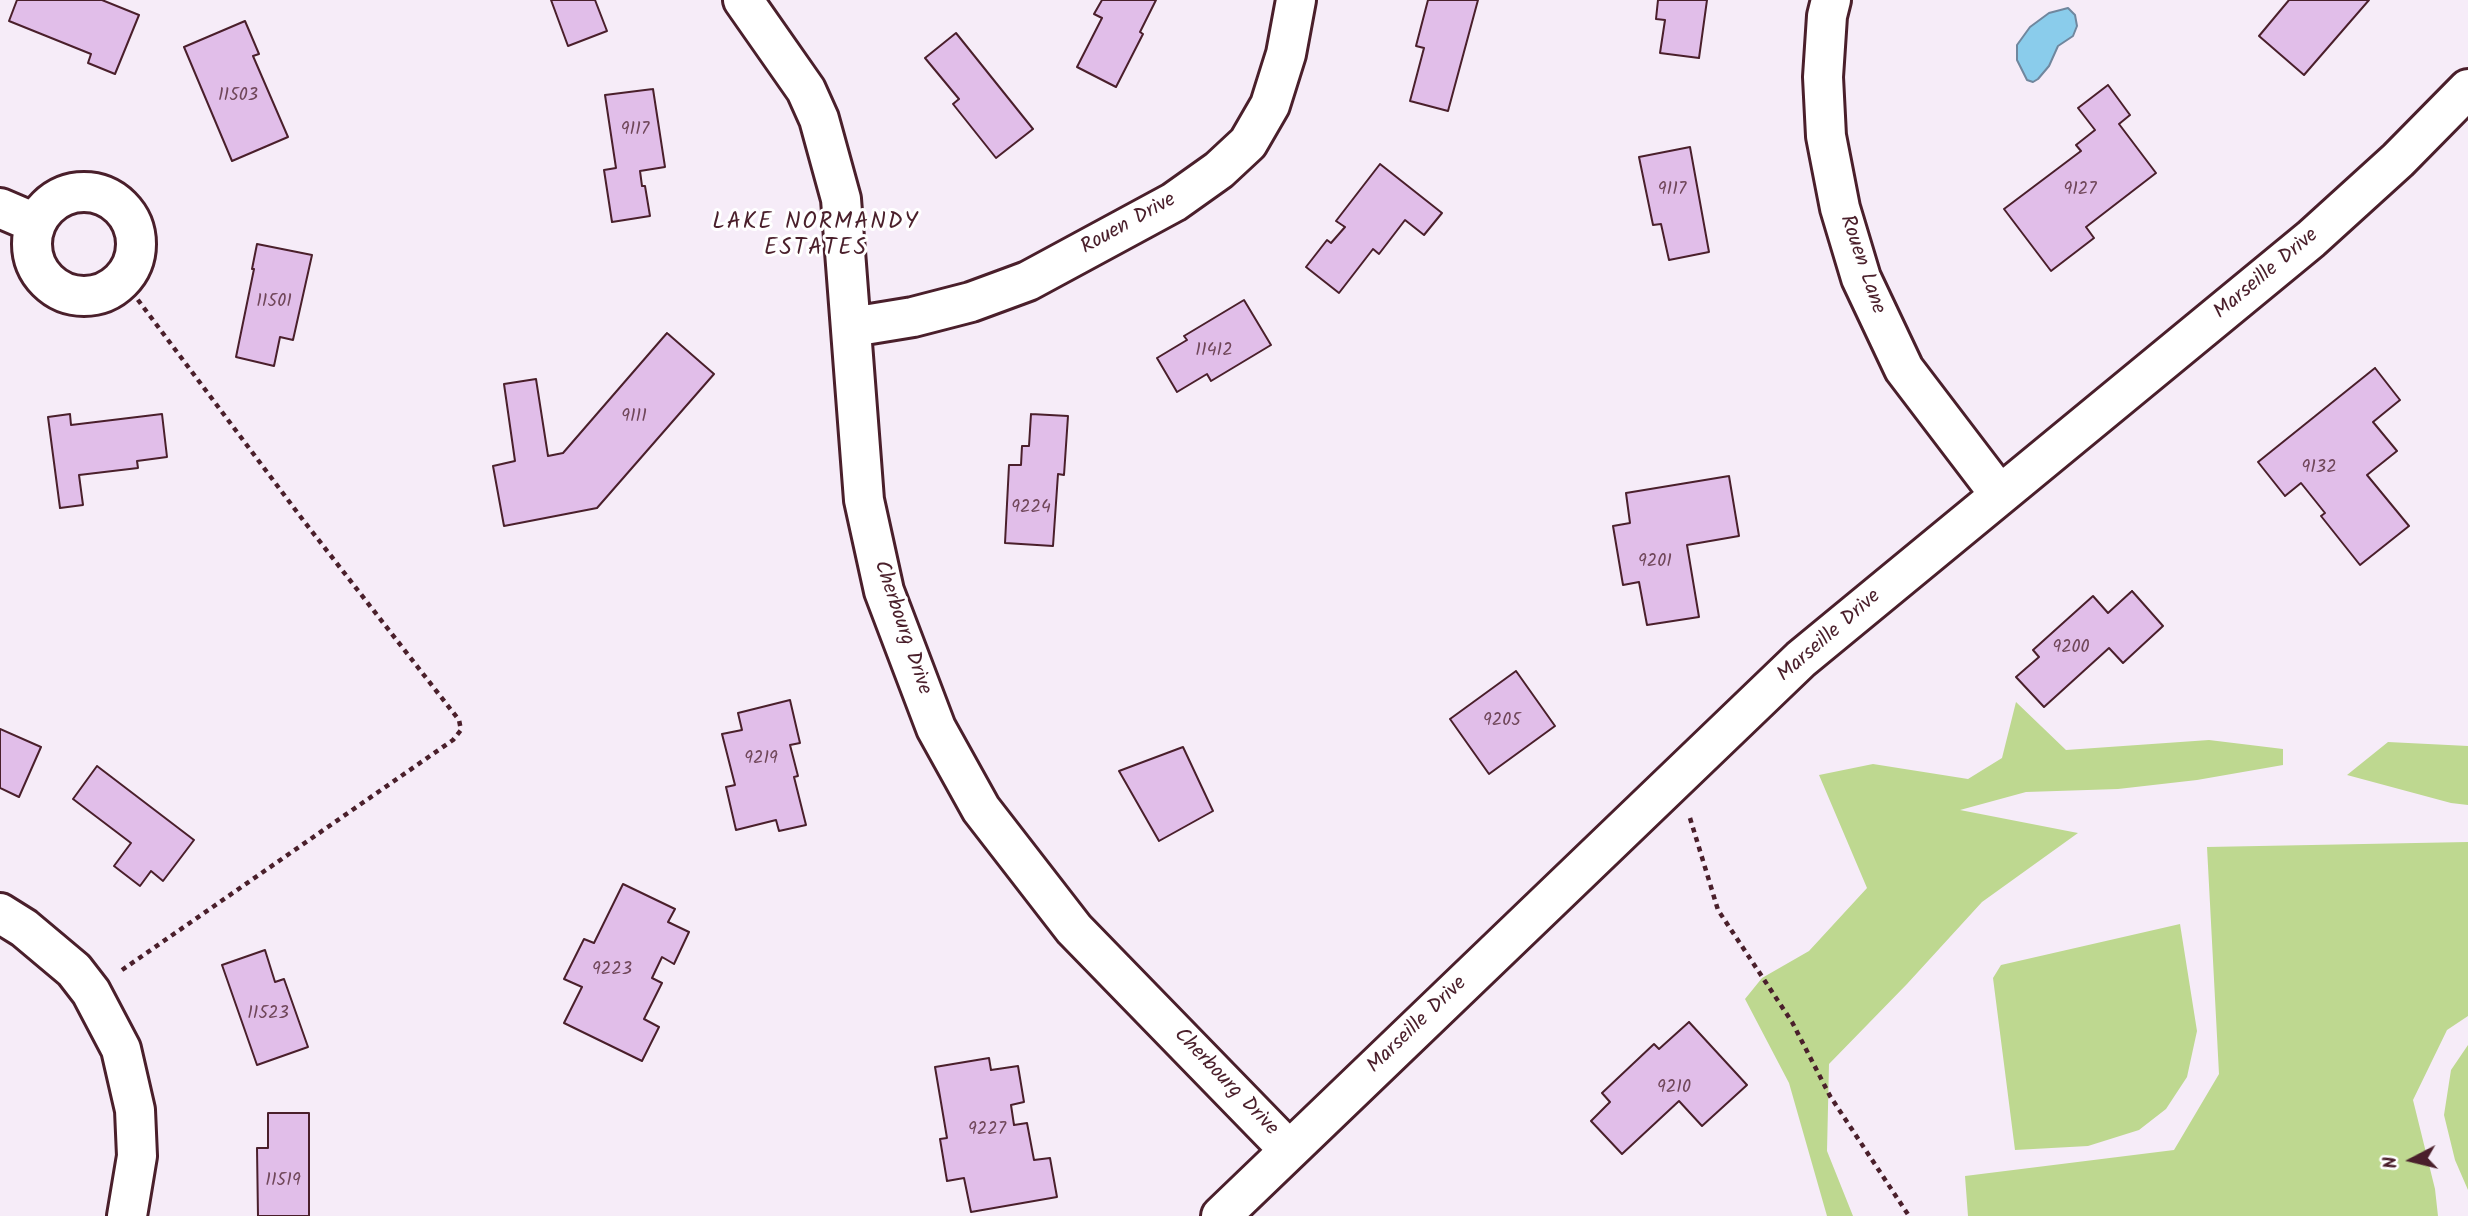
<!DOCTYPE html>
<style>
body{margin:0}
#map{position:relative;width:2468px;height:1216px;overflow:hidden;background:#f6ecf8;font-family:Kalam,sans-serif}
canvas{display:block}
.north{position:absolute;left:2377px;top:1125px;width:70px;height:70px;-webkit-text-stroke:5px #fff;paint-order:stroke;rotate:263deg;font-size:19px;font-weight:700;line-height:28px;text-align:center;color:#4a1f2b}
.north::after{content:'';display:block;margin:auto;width:24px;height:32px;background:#4a1f2b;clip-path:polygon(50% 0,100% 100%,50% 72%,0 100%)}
</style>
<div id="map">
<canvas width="2468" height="1216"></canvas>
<div class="north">N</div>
</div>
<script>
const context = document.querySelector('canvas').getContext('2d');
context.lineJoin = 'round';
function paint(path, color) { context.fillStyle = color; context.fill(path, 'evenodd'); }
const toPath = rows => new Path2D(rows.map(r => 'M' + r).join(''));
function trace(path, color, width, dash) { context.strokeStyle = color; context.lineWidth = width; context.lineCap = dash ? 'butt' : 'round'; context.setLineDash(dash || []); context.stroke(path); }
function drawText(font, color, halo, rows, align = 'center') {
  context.font = font + ' Kalam,sans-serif'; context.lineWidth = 6; context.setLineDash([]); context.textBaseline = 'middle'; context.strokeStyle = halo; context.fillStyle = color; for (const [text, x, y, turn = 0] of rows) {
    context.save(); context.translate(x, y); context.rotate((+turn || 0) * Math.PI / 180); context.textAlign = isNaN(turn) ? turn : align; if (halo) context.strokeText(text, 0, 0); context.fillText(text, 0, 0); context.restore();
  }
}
paint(toPath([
 [2016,702,2066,750,2209,740,2283,749,2283,765,2197,780,2118,789,2026,792,1960,810,2078,833,1982,902,1907,984,1829,1064,1827,1151,1853,1216,1827,1216,1789,1083,1745,999,1762,978,1809,951,1867,888,1819,775,1873,764,1968,779,2002,758],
 [2388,742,2468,746,2468,805,2451,803,2347,775],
 [2468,842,2468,1016,2447,1030,2413,1100,2435,1189,2438,1216,1968,1216,1965,1176,2174,1150,2219,1074,2207,847],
 [2180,924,2197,1031,2187,1077,2166,1109,2139,1130,2088,1146,2015,1150,1993,978,2001,965],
 [2468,1045,2468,1190,2455,1160,2444,1115,2451,1070]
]), '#bed890');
const water = toPath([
 [2068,8,2075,15,2077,26,2073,36,2058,46,2049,66,2038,79,2033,82,2027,80,2017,60,2017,45,2030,27,2049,13,2068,8]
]);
paint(water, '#8acceb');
trace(water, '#70879e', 2);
const building = toPath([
 [17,0,102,0,139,15,115,74,88,63,91,54,9,21,17,0],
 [551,0,595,0,607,31,568,46,551,0],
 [1102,0,1156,0,1140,32,1143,34,1116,87,1077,67,1102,18,1094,14,1102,0],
 [1428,0,1478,0,1448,111,1410,101,1424,48,1416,46,1428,0],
 [1658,0,1707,0,1699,58,1660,53,1665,20,1656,19,1658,0],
 [2289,0,2369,0,2304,75,2259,36,2289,0],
 [245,21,259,54,253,56,288,137,232,161,184,47,245,21],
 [956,33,1033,129,996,158,953,104,959,99,925,58,956,33],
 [2108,85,2130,115,2119,124,2156,173,2086,227,2094,238,2051,271,2004,209,2081,151,2076,145,2095,130,2078,108,2108,85],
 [653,89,665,167,640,171,642,186,645,186,650,216,612,222,604,170,616,168,605,95,653,89],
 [1690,147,1709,252,1669,260,1661,224,1653,225,1639,157,1690,147],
 [1380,164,1442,213,1424,235,1405,220,1379,254,1373,249,1339,293,1306,267,1327,240,1331,243,1345,227,1336,221,1380,164],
 [257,244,312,255,293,340,280,337,274,366,236,357,254,269,252,269,257,244],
 [1244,300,1271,345,1211,381,1207,374,1177,392,1157,358,1187,340,1184,336,1244,300],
 [667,333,714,374,597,508,504,526,493,466,515,461,504,384,536,379,548,456,563,453,667,333],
 [2375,368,2400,400,2373,422,2397,451,2367,475,2409,526,2360,565,2321,516,2325,513,2301,483,2285,496,2258,462,2375,368],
 [70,414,71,425,162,414,167,457,137,461,138,468,79,475,83,505,60,508,48,417,70,414],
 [1031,414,1068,416,1064,475,1058,474,1053,546,1005,543,1009,465,1021,465,1022,446,1029,446,1031,414],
 [1729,476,1739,536,1687,545,1699,617,1647,625,1639,582,1623,585,1613,526,1630,523,1626,493,1729,476],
 [2132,591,2163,626,2123,663,2109,648,2044,707,2016,677,2039,657,2033,650,2093,596,2108,613,2132,591],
 [1516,671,1555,726,1489,774,1450,719,1516,671],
 [790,700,800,743,790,745,798,776,794,777,806,825,779,831,776,820,736,830,726,787,735,785,722,734,742,730,738,713,790,700],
 [0,729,41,747,19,797,0,788,0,729],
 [1183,747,1213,811,1159,841,1119,771,1183,747],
 [97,766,194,840,163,881,151,871,140,886,114,866,131,843,73,799,97,766],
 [623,884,675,909,668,922,689,932,674,964,662,957,652,978,662,983,644,1019,659,1027,642,1061,564,1023,582,987,564,979,584,939,594,943,623,884],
 [265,950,275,982,284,979,308,1047,257,1065,222,965,265,950],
 [1689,1022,1747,1085,1702,1126,1679,1101,1622,1154,1591,1121,1610,1102,1602,1093,1654,1044,1659,1049,1689,1022],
 [989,1058,991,1070,1018,1066,1024,1102,1011,1105,1014,1125,1027,1123,1034,1160,1050,1158,1057,1197,971,1212,964,1178,947,1181,940,1139,947,1138,935,1067,989,1058],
 [268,1113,309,1113,309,1216,258,1216,257,1148,268,1148,268,1113]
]);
paint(building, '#e1bee9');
trace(building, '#4a1f2b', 2);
const minor = toPath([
 [743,0,806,90,819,119,841,199,864,500,884,591,936,728,981,809,1074,929,1289,1150],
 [1831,0,1827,16,1823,77,1826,136,1840,208,1861,278,1904,369,2000,495],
 '32 244a52 52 0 1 1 104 0a52 52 0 1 1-104 0Z',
 [0,208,35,223],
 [852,327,913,317,971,302,1028,281,1174,202,1219,170,1248,143,1270,105,1286,54,1296,0],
 [0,913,24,928,74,970,91,992,121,1049,135,1110,137,1156,127,1216],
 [1221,1216,1801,659,2311,239,2398,160,2468,89]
]);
trace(minor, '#4a1f2b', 44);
trace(toPath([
 [1690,818,1718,910,1792,1022,1830,1096,1909,1216],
 [122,970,453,740,461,730,459,720,303,520,123,280]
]), '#4a1f2b', 4.5, [5, 5]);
trace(minor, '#fff', 38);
drawText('18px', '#70475a', null, [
 ["11503",238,97],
 ["9117",635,131],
 ["9117",1672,191],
 ["9127",2080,191],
 ["11501",274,303],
 ["11412",1214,352],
 ["9111",634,418],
 ["9132",2319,469],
 ["9224",1031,509],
 ["9201",1655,563],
 ["9200",2071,649],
 ["9205",1502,722],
 ["9219",761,760],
 ["9223",612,971],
 ["11523",268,1015],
 ["9210",1674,1089],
 ["9227",987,1131],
 ["11519",283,1182]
]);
drawText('21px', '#4a1f2b', '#fff', [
 ["Rouen Drive",1129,225,-29],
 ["Rouen Lane",1861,265,71],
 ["Marseille Drive",2267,275,-40],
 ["Cherbourg Drive",901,628,71],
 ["Marseille Drive",1830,637,-41],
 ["Marseille Drive",1418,1026,-44],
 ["Cherbourg Drive",1225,1083,46]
]);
context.letterSpacing = '2px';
drawText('23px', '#4a1f2b', '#fff', [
 ["LAKE NORMANDY",816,224],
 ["ESTATES",816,250]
]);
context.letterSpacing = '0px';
</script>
